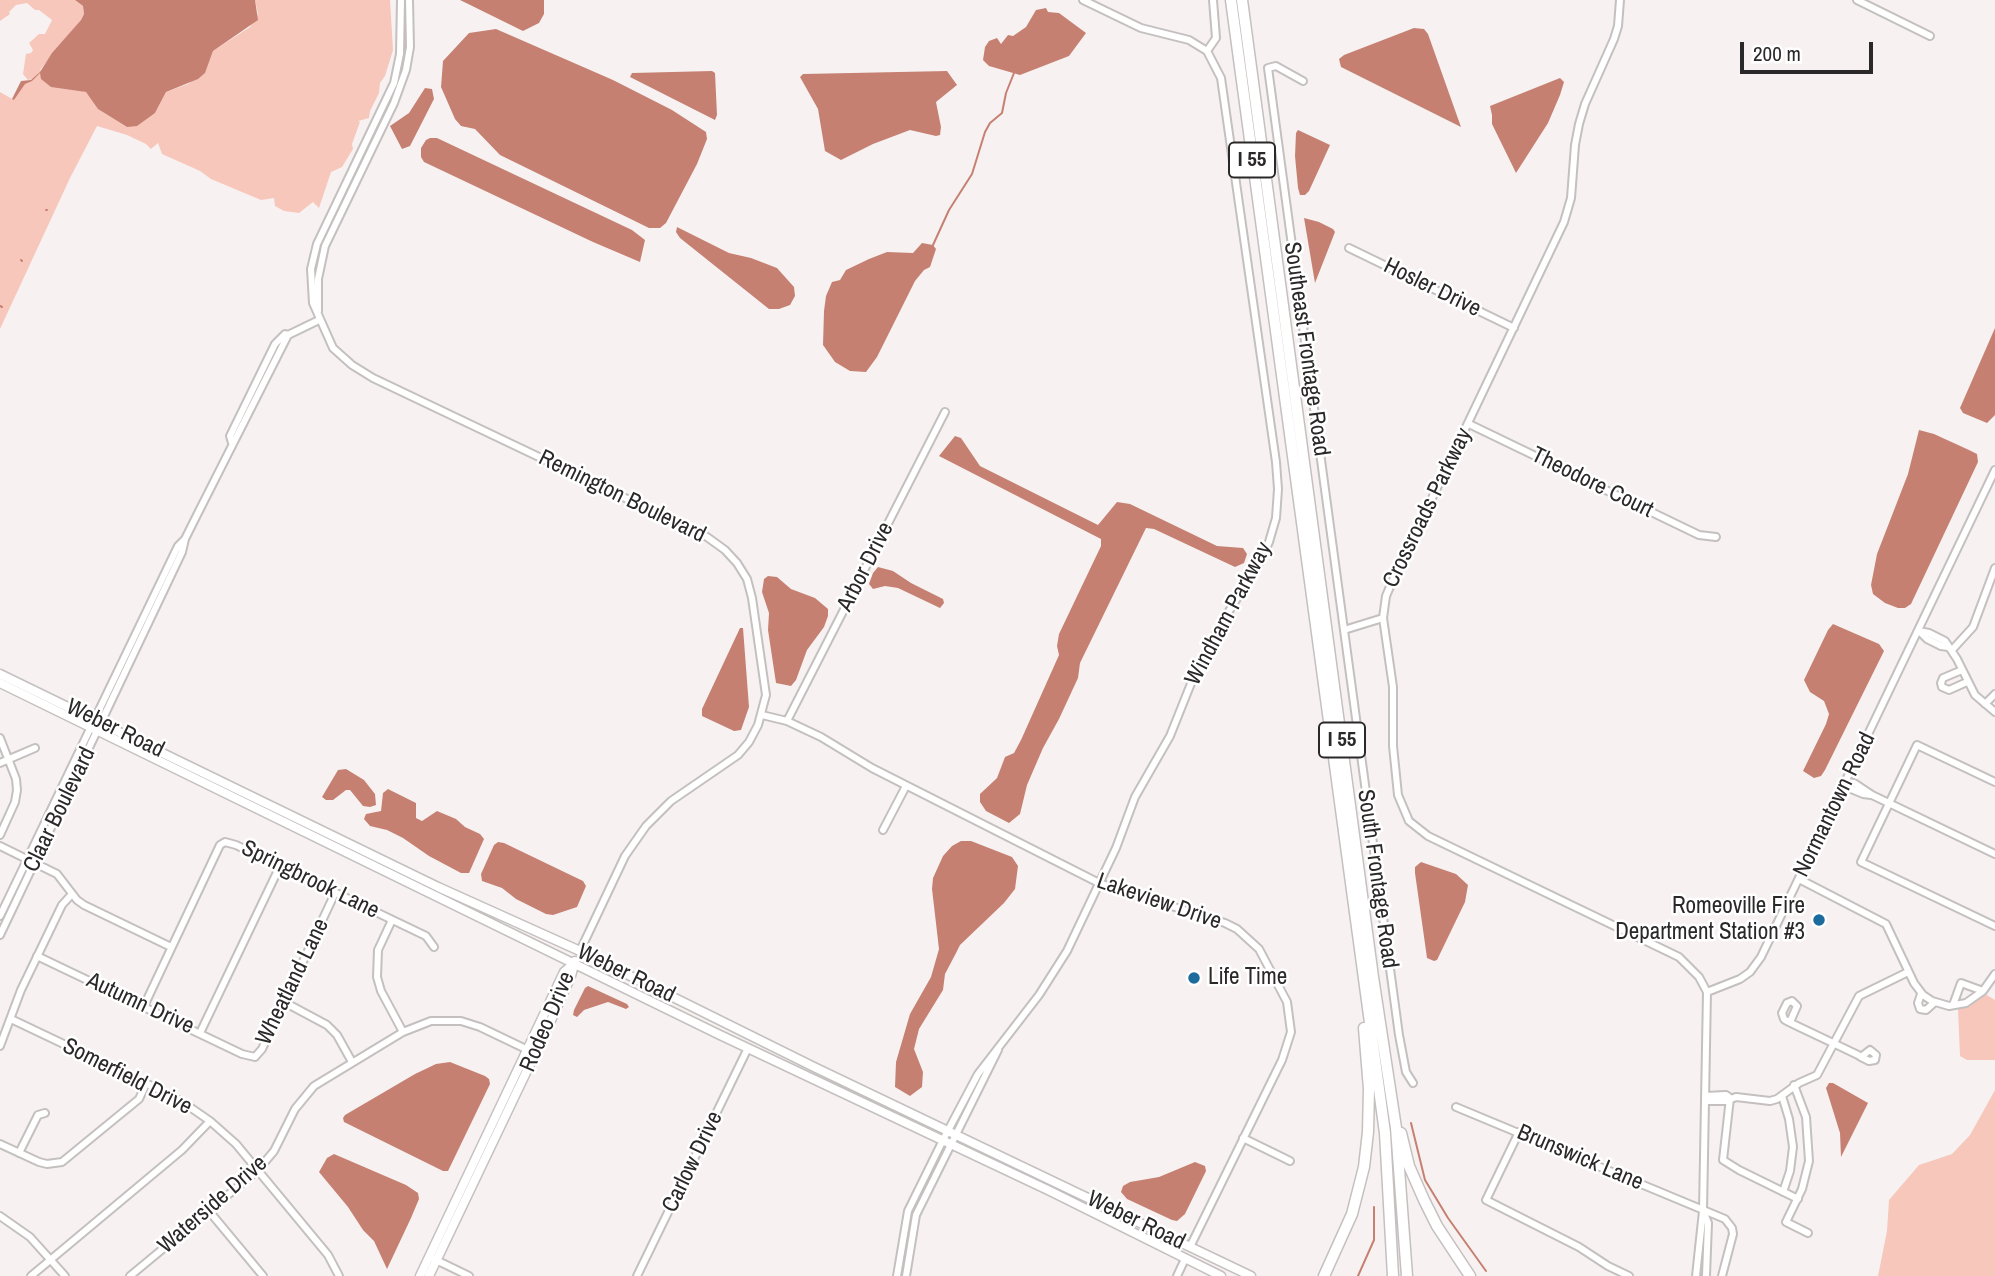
<!DOCTYPE html>
<style>
body{margin:0}
#map{position:relative;width:1995px;height:1276px;overflow:hidden;background:#f7f2f1;font-family:"Archivo Narrow",sans-serif}
canvas{display:block}
.scale{position:absolute;left:1740px;top:42px;width:133px;height:32px;box-sizing:border-box;border:4px solid #2a2828;border-top:0;padding-left:9px;font-size:21px;line-height:24px;white-space:nowrap;color:#2a2828;-webkit-text-stroke:5px #fff;paint-order:stroke}
</style>
<div id="map">
<canvas width="1995" height="1276"></canvas>
<div class="scale">200 m</div>
</div>
<script>
const context = document.querySelector('canvas').getContext('2d');
context.lineJoin = 'round';
function paint(path, color) { context.fillStyle = color; context.fill(path, 'evenodd'); }
const toPath = rows => new Path2D(rows.map(r => 'M' + r).join(''));
function trace(path, color, width, dash) { context.strokeStyle = color; context.lineWidth = width; context.lineCap = dash ? 'butt' : 'round'; context.setLineDash(dash || []); context.stroke(path); }
function drawText(font, color, halo, rows, align = 'center') {
  context.font = font + ' "Archivo Narrow",sans-serif'; context.lineWidth = 5; context.setLineDash([]); context.textBaseline = 'middle'; context.strokeStyle = halo; context.fillStyle = color; for (const [text, x, y, turn = 0] of rows) {
    context.save(); context.translate(x, y); context.rotate((+turn || 0) * Math.PI / 180); context.textAlign = isNaN(turn) ? turn : align; if (halo) context.strokeText(text, 0, 0); context.fillText(text, 0, 0); context.restore();
  }
}
paint(toPath([
 [0,0,75,0,83,6,84,14,81,20,40,70,74,89,86,92,103,112,127,127,155,113,166,92,188,84,205,72,213,51,250,27,258,14,255,0,390,0,393,50,385,76,380,83,379,93,370,111,369,118,358,121,360,122,352,144,353,149,342,167,331,172,319,208,313,202,299,213,284,211,275,206,274,198,261,200,211,179,200,171,162,154,158,143,151,149,146,144,127,135,97,126,70,178,0,329,0,92,14,100,25,83,33,79,28,80,23,74,26,54,31,53,33,50,29,43,39,34,45,34,52,20,39,10,35,10,27,3,16,5,9,12,10,14,0,21],
 [1985,994,1995,1000,1995,1060,1967,1060,1960,1056,1958,1009,1973,1003],
 [1995,1090,1995,1276,1878,1276,1887,1231,1889,1200,1919,1165,1952,1154,1970,1135]
]), '#f7c7bc');
paint(toPath([
 [75,0,255,0,258,20,213,51,205,73,198,79,166,92,155,113,137,126,127,127,98,109,86,92,51,87,41,79,40,73,32,81,25,84,14,100,12,99,21,81,31,80,40,72,52,53,81,20,84,14,83,6],
 [460,0,544,0,544,14,539,23,523,31],
 [1046,8,1048,12,1059,13,1086,33,1069,56,1020,75,989,66,983,60,985,47,989,41,997,38,1001,44,1008,35,1013,36,1026,27,1036,10],
 [1414,28,1424,29,1428,34,1461,127,1341,67,1339,59,1344,55],
 [496,29,613,80,672,110,706,132,707,139,697,164,666,223,660,228,649,228,500,155,475,129,461,126,455,119,441,87,443,61,469,33],
 [712,71,715,73,717,115,715,120,630,77,632,73],
 [947,71,957,85,936,102,941,127,940,135,936,136,910,130,873,144,841,160,825,151,818,109,800,77,803,74],
 [1560,78,1564,82,1560,95,1548,123,1516,173,1492,124,1492,115,1490,106],
 [425,88,432,89,434,99,410,146,402,149,390,126,409,113],
 [1298,130,1330,145,1309,191,1305,195,1300,195,1298,188,1295,156,1296,133],
 [430,138,437,138,632,230,645,240,640,262,593,242,424,162,421,157,421,148,426,140],
 [1304,218,1319,222,1333,229,1335,232,1315,283],
 [677,227,729,253,751,258,777,268,794,287,795,296,790,305,779,309,769,309,680,238,676,232],
 [922,243,933,245,936,249,930,267,924,270,915,281,877,357,866,372,850,371,835,362,823,345,824,311,826,296,832,282,840,280,846,270,869,259,887,252,913,253],
 [1995,328,1995,415,1987,423,1963,413,1960,408],
 [1919,430,1934,434,1969,450,1977,454,1978,462,1911,604,1905,608,1898,608,1885,603,1873,594,1871,585,1877,554,1908,474],
 [955,436,961,438,980,466,1098,525,1117,502,1130,504,1217,546,1243,548,1247,554,1244,563,1235,567,1154,529,1146,528,1080,663,1078,678,1059,719,1043,748,1027,785,1020,814,1009,823,986,811,980,802,980,794,997,778,1005,757,1014,753,1021,740,1059,655,1057,646,1059,634,1101,546,1101,539,939,456],
 [878,567,893,571,911,583,943,599,944,603,940,608,898,588,885,586,873,589,869,584,873,573],
 [768,576,777,577,791,589,815,598,828,609,828,616,824,627,807,650,796,680,791,686,776,683,768,630,769,613,762,592,764,579],
 [1833,624,1879,644,1884,651,1825,770,1821,776,1814,778,1803,771,1826,724,1829,714,1824,701,1810,692,1804,680,1828,630],
 [740,628,743,628,749,707,741,730,734,731,702,716,702,709],
 [346,769,364,780,375,794,376,805,370,807,363,806,350,790,346,790,333,800,326,800,322,797,338,770],
 [388,789,416,803,416,818,422,821,437,811,456,819,465,827,480,834,484,839,469,873,461,873,429,856,403,838,387,830,370,826,364,819,366,814,381,811,383,793],
 [961,841,971,841,1012,857,1018,866,1015,889,1004,903,960,945,955,955,945,974,943,990,919,1029,914,1049,923,1072,922,1087,910,1096,895,1087,896,1062,910,1014,931,977,939,949,932,889,933,878,943,856,952,846],
 [498,842,504,843,583,881,586,886,577,907,553,915,546,914,516,899,502,888,482,881,481,874,494,845],
 [1421,862,1456,874,1468,885,1465,902,1437,960,1434,961,1427,958,1415,873,1415,867],
 [588,986,627,1004,629,1007,626,1009,608,1002,584,1010,577,1017,573,1015,574,1010,585,988],
 [450,1062,485,1076,489,1079,490,1084,448,1171,443,1171,344,1122,343,1118,345,1115,415,1074,436,1064],
 [1829,1083,1833,1083,1868,1103,1841,1157,1840,1133,1826,1088],
 [334,1154,406,1185,418,1193,419,1199,411,1218,387,1269,374,1241,363,1230,348,1207,319,1172,327,1158],
 [1195,1162,1205,1166,1206,1171,1185,1214,1177,1221,1172,1220,1127,1199,1121,1192,1123,1186,1130,1182,1159,1177]
]), '#c68072');
trace(toPath([
 [46,210,47,210],
 [933,245,949,210,972,174,985,132,990,123,1002,113,1006,93,1014,73],
 [21,260,22,261],
 [0,306,2,307],
 [1411,1123,1425,1180,1448,1218,1486,1271],
 [1358,1276,1374,1240,1374,1207]
]), '#c68072', 2);
const minor = toPath([
 [401,0,400,54,394,83,317,244,311,269,313,303,333,348,352,365,373,378,707,537,725,550,737,563,747,579,752,598,766,695,758,725,749,742,738,755,671,801,646,826,625,856,580,951],
 [1620,0,1618,26,1614,39,1585,104,1579,124,1575,145,1571,198,1564,222,1392,582,1386,596,1383,618,1393,687,1393,746,1398,795,1409,821,1428,836,1679,957,1699,977,1707,992,1703,1211,1696,1276],
 [1857,0,1930,36],
 [1207,51,1216,38,1213,0],
 [1303,81,1276,66,1268,68,1344,630,1383,618],
 [1349,248,1514,328],
 [318,311,318,279,325,246,394,103,406,70,410,47,409,0],
 [1469,424,1699,535,1716,537],
 [232,443,230,436,275,344,285,334,288,335,319,320],
 [1344,630,1399,1035,1406,1072,1413,1083],
 [1919,631,1929,633,1945,641,1957,659,1975,695,1995,712],
 [1920,632,1927,639,1941,646,1948,647],
 [1952,650,1973,627,1995,568],
 [1962,670,1943,678,1941,683,1942,687,1949,690,1967,682],
 [1985,704,1995,694],
 [762,715,787,721,821,737,872,768,1099,883,1225,923,1237,929,1259,949,1287,1002,1291,1032,1282,1060,1190,1247],
 [787,721,945,412],
 [0,738,16,779,17,790,15,802,0,835],
 [0,763,35,748],
 [1846,782,1854,783,1872,795,1995,854],
 [1846,782,1851,789,1863,794,1871,795],
 [1995,782,1917,745,1861,862,1995,926],
 [883,830,906,786],
 [0,846,57,874,77,900,84,905,171,947],
 [1799,879,1886,924,1914,983,1923,995,1932,1001,1949,1006,1966,1003,1983,991,1995,974],
 [0,916,178,546,185,539],
 [392,920,378,950,377,977,381,991,403,1032],
 [0,935,182,552,185,539,197,515,288,335],
 [37,956,242,1054,255,1057,262,1049,335,893],
 [1707,992,1740,979,1750,972,1761,957,1995,470],
 [1921,994,1918,1003,1920,1009,1926,1010,1935,1002],
 [284,1002,327,1025,337,1035,352,1062],
 [1953,1005,1961,983,1983,991],
 [144,1006,220,845,225,842,236,845,426,936,434,947],
 [11,1019,156,1088,184,1103,210,1121,236,1144,328,1255,339,1276],
 [1790,1022,1797,1006,1792,1001,1787,1003,1782,1013,1784,1019,1785,1020,1795,1025,1835,1044,1858,1055,1861,1057,1869,1061,1875,1060,1876,1055,1870,1050,1861,1057],
 [200,1033,280,866],
 [0,1046,21,990,62,905,72,894],
 [1794,1085,1806,1117,1809,1161,1802,1189,1786,1222,1808,1233],
 [1705,1096,1726,1095,1730,1098],
 [1782,1096,1789,1119,1793,1147,1790,1171,1783,1192],
 [1730,1098,1723,1160,1739,1170,1798,1199],
 [1705,1101,1726,1101,1736,1097,1770,1101,1777,1099,1799,1083,1817,1075,1859,996,1908,972],
 [1456,1107,1725,1219,1732,1228,1733,1234,1722,1276],
 [1519,1132,1486,1200,1579,1247,1608,1266,1629,1276],
 [1243,1138,1290,1161],
 [0,1144,39,1162,47,1164,62,1162,139,1099,146,1084],
 [19,1153,38,1115,45,1113],
 [209,1211,263,1276],
 [1703,1211,1708,1223,1706,1276],
 [0,1216,30,1237,65,1276],
 [434,1259,469,1276],
 [31,1276,182,1150,210,1121],
 [130,1276,258,1170,274,1151,295,1109,314,1086,403,1032,431,1021,461,1021,480,1027,530,1051],
 [637,1276,748,1048],
 [897,1276,908,1211,943,1140,978,1074,1039,995,1067,951,1116,848,1135,797,1170,736,1192,681,1221,624,1259,563,1269,542,1276,518,1278,489,1276,462,1221,78,1207,51,1189,40,1141,28,1083,0],
 [906,1276,916,1215,998,1050],
 [1177,1276,1185,1259]
]);
const major = toPath([
 [0,674,438,887,580,951,814,1067,1251,1276],
 [0,683,720,1035,1050,1191,1221,1276],
 [420,1276,564,972,572,965],
 [429,1276,553,1016,571,976,575,961]
]);
const highway = toPath([
 [1231,0,1385,1133,1393,1276],
 [1242,0,1373,977,1396,1128,1407,1276],
 [1401,1133,1409,1166,1424,1200,1437,1226,1470,1276],
 [1324,1276,1352,1214,1364,1167,1368,1132,1369,1089,1364,1028]
]);
trace(minor, '#c4c0bf', 10);
trace(major, '#c4c0bf', 11);
trace(highway, '#c4c0bf', 13);
trace(minor, '#fff', 6);
trace(major, '#fff', 8);
trace(highway, '#fff', 10);
for (const [x, y, r, color] of [
 [1819,920,7,"#1c6b9d"],
 [1194,978,7,"#1c6b9d"]
]) { const dot = new Path2D(); dot.arc(x, y, r, 0, 2 * Math.PI); context.fillStyle = color; context.fill(dot); trace(dot, '#fff', 2.5); }
for (const [x, y, w] of [
 [1252,160,46],
 [1342,740,46]
]) { const box = new Path2D(); box.roundRect(x - w / 2, y - 17.5, w, 35, 5); context.fillStyle = '#fff'; context.fill(box); trace(box, '#2a2828', 2); }
drawText('bold 21px', '#2a2828', null, [
 ["I 55",1252,160],
 ["I 55",1342,740]
]);
drawText('23px', '#2a2828', '#fff', [
 ["Hosler Drive",1432,288,26],
 ["Southeast Frontage Road",1306,349,82],
 ["Theodore Court",1592,483,26],
 ["Remington Boulevard",622,497,26],
 ["Crossroads Parkway",1428,508,-64],
 ["Arbor Drive",866,567,-63],
 ["Windham Parkway",1229,614,-62],
 ["Weber Road",115,729,26],
 ["Normantown Road",1835,805,-64],
 ["Claar Boulevard",60,810,-64],
 ["South Frontage Road",1377,879,82],
 ["Springbrook Lane",310,880,26],
 ["Lakeview Drive",1159,902,19],
 ["Weber Road",626,974,26],
 ["Wheatland Lane",293,982,-64],
 ["Autumn Drive",140,1004,25],
 ["Rodeo Drive",548,1022,-67],
 ["Somerfield Drive",127,1077,27],
 ["Brunswick Lane",1580,1158,23],
 ["Carlow Drive",693,1162,-64],
 ["Waterside Drive",213,1205,-41],
 ["Weber Road",1136,1221,26]
]);
drawText('23px', '#2a2828', '#fff', [
 ["Romeoville Fire",1805,907],
 ["Department Station #3",1805,933],
 ["Life Time",1208,978,"left"]
], 'right');
</script>
